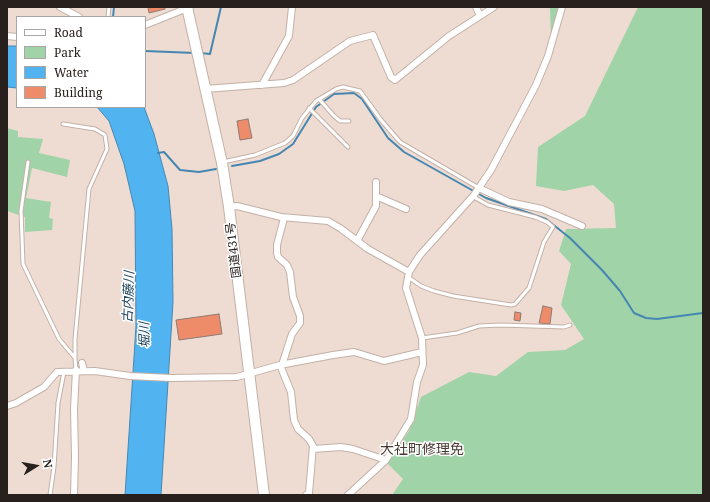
<!DOCTYPE html>
<meta charset="utf-8">
<style>
body{margin:0}
#map{position:relative;width:710px;height:502px;overflow:hidden;background:#eedcd2;font-family:"Noto Serif",serif}
canvas{display:block}
.frame{position:absolute;inset:0;border:8px solid #27201d;pointer-events:none}
.legend{position:absolute;left:16px;top:16px;width:130px;height:92px;box-sizing:border-box;background:#fff;border:1px solid #a9a6a5;margin:0;padding:5px 7px;list-style:none;font-size:12px;color:#27201d}
.legend li{display:flex;align-items:center;gap:8px;height:20px}
.legend b{width:20px;border:1px solid #a9a6a5}
.north{position:absolute;left:16px;top:446px;width:40px;height:40px;-webkit-text-stroke:3px #fff;paint-order:stroke;rotate:79deg;font-size:11px;font-weight:700;line-height:16px;text-align:center;color:#27201d}
.north::after{content:'';display:block;margin:auto;width:14px;height:18px;background:#27201d;clip-path:polygon(50% 0,100% 100%,50% 72%,0 100%)}
</style>
<div id="map">
<canvas width="710" height="502"></canvas>
<div class="frame"></div>
<ul class="legend">
<li><b style="height:5px;background:#fff"></b>Road</li>
<li><b style="height:11px;background:#a1d3a8"></b>Park</li>
<li><b style="height:11px;background:#52b3f1"></b>Water</li>
<li><b style="height:11px;background:#ee8c6a"></b>Building</li>
</ul>
<div class="north">N</div>
</div>
<script>
const context = document.querySelector('canvas').getContext('2d');
context.lineJoin = 'round';
function paint(path, color) { context.fillStyle = color; context.fill(path, 'evenodd'); }
const toPath = rows => new Path2D(rows.map(r => 'M' + r).join(''));
function trace(path, color, width, dash) { context.strokeStyle = color; context.lineWidth = width; context.lineCap = dash ? 'butt' : 'round'; context.setLineDash(dash || []); context.stroke(path); }
function drawText(font, color, halo, rows, align = 'center') {
  context.font = font + ' "Noto Serif","Noto Sans JP",serif'; context.lineWidth = 3; context.setLineDash([]); context.textBaseline = 'middle'; context.strokeStyle = halo; context.fillStyle = color; for (const [text, x, y, turn = 0] of rows) {
    context.save(); context.translate(x, y); context.rotate((+turn || 0) * Math.PI / 180); context.textAlign = isNaN(turn) ? turn : align; if (halo) context.strokeText(text, 0, 0); context.fillText(text, 0, 0); context.restore();
  }
}
paint(toPath([
 [550,7,559,7,551,39],
 [638,7,703,7,703,495,392,495,403,479,387,463,409,431,421,397,469,372,496,376,528,352,565,350,584,339,561,305,571,264,559,251,566,229,616,228,614,204,593,185,564,191,536,186,538,147,585,116],
 [7,128,18,131,18,137,43,139,39,153,70,160,67,177,32,168,26,198,51,202,49,218,53,219,52,230,25,232,25,217,7,211]
]), '#a1d3a8');
const water = toPath([
 [7,46,17,46,17,88,7,87,7,46],
 [97,107,144,107,154,134,168,186,172,229,173,302,161,495,125,495,136,326,135,211,124,164,109,121,97,107]
]);
paint(water, '#52b3f1');
trace(water, '#4587b1', 1);
trace(toPath([
 [113,17,114,7],
 [145,51,195,53],
 [201,53,210,54,221,7],
 [158,153,164,152,180,170,199,172,216,169],
 [232,166,260,161,279,154,293,144,316,107,334,94,354,93,362,99,388,138,404,152,486,198,546,219,570,238,602,270,620,291,634,313,646,318,657,319,703,313]
]), '#4587b1', 2);
const building = toPath([
 [148,7,165,7,165,9,149,13,148,7],
 [248,119,252,138,240,140,237,121,248,119],
 [543,306,552,308,550,324,539,323,543,306],
 [515,312,521,313,520,321,514,320,515,312],
 [219,314,222,334,179,340,176,320,219,314]
]);
paint(building, '#ee8c6a');
trace(building, '#8c7a74', 1);
const service = toPath([
 [108,17,109,7],
 [319,99,334,116,340,121,349,121],
 [309,108,348,147],
 [63,124,95,129,105,135,107,149,89,189,75,339,75,358],
 [28,162,21,211,23,264,59,339,75,358,76,370],
 [223,162,255,155,285,143,293,136,302,118,316,101,336,89,343,87,360,91,381,120,400,142,479,188],
 [408,277,421,286,434,291,453,296,511,305,515,304,529,288,544,242,553,227,547,222,535,217,488,205,472,196],
 [422,338,457,333,479,326,501,325,564,327,570,325],
 [50,495,54,467,58,403,64,372]
]);
const minor = toPath([
 [60,7,79,17],
 [476,7,480,16],
 [145,25,190,7],
 [7,36,17,37],
 [262,85,289,36,292,7],
 [205,89,284,83,293,80,350,41,373,35,391,77,395,80,449,36,494,7],
 [479,188,509,202,542,209,582,226],
 [376,196,406,209],
 [229,207,237,206,281,217,328,221,340,228,368,249,409,272],
 [357,241,376,206,376,182],
 [82,363,84,371],
 [280,365,291,392,294,420,298,429,309,439,313,446,309,493,306,495],
 [282,365,292,334,300,323,300,316,293,297,290,272,287,265,278,257,277,253,277,245,284,218],
 [7,406,16,403,44,387,57,372,95,371,130,376,171,378,237,377,280,365,333,355,354,352,384,361,422,352],
 [313,449,341,447,353,449,386,460],
 [74,495,75,457,74,409,76,370],
 [348,495,386,460,411,419,417,382,423,365,422,338,406,288,409,272,420,255,474,195,491,170,536,85,548,56,562,7]
]);
const trunk = toPath([
 [187,7,222,163,229,207,264,495]
]);
trace(service, '#c3b1a8', 5);
trace(minor, '#c3b1a8', 8);
trace(trunk, '#c3b1a8', 12);
trace(service, '#fff', 3);
trace(minor, '#fff', 6);
trace(trunk, '#fff', 10);
drawText('12px', '#27201d', '#fff', [
 ["国道431号",234,250,-97]
]);
drawText('italic 13px', '#1d445f', '#fff', [
 ["古内藤川",129,297,-88],
 ["堀川",145,335,-91]
]);
drawText('14px', '#493b33', '#fff', [
 ["大社町修理免",422,450]
]);
</script>
